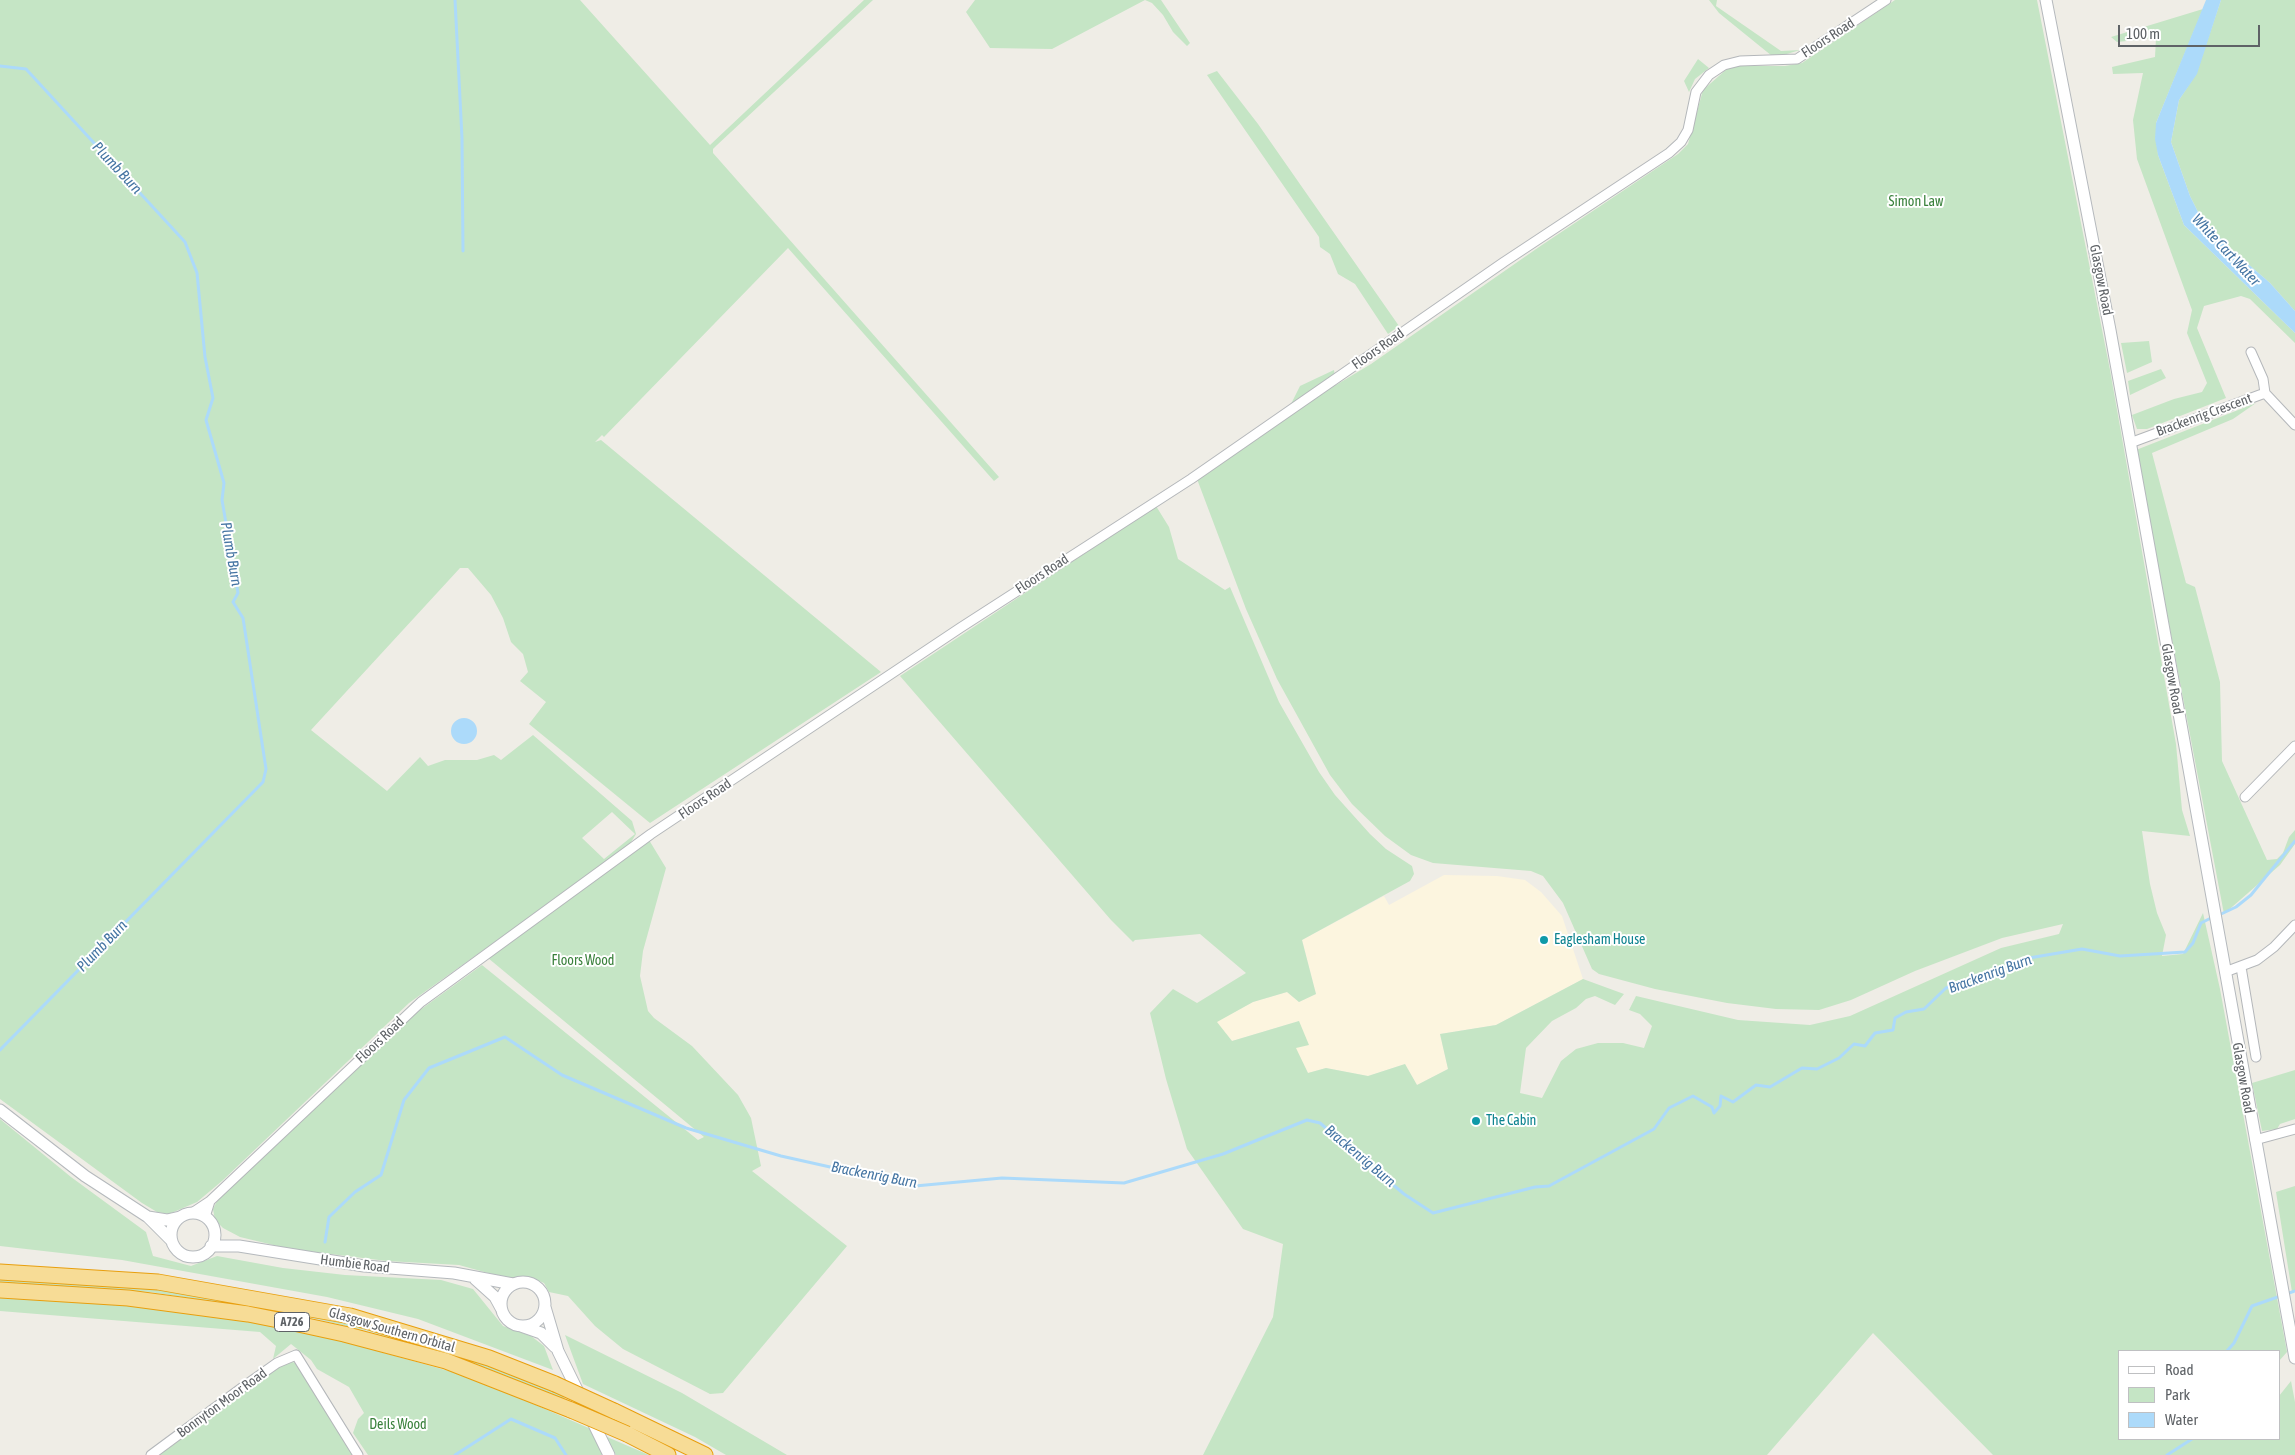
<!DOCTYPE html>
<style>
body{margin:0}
#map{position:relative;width:2295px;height:1455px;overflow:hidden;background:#efede6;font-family:"Asap Condensed",sans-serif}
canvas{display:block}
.legend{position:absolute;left:2118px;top:1350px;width:162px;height:90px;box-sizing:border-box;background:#fff;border:1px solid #bfc0c2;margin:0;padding:6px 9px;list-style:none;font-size:15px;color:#5e6266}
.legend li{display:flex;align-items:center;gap:10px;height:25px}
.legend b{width:25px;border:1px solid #bfc0c2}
.scale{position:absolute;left:2118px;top:25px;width:142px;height:22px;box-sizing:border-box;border:2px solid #5e6266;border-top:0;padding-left:6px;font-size:15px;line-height:18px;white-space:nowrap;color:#5e6266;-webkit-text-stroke:4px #fff;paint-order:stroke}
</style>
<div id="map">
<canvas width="2295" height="1455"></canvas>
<ul class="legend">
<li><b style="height:6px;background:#fff"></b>Road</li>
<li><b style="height:14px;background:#c5e5c5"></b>Park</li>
<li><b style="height:14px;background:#acdafa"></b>Water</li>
</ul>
<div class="scale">100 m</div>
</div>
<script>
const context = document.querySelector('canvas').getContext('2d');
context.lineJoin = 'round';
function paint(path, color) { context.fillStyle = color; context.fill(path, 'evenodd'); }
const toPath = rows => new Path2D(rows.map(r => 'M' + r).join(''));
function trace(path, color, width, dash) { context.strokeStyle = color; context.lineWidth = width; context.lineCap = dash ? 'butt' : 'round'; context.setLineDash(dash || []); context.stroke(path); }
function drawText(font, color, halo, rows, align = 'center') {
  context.font = font + ' "Asap Condensed",sans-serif'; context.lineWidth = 4; context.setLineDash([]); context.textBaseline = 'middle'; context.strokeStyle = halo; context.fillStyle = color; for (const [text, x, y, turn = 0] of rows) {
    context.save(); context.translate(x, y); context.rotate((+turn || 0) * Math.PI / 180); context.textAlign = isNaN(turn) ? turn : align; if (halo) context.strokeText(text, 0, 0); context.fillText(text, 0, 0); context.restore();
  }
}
paint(toPath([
 [1444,875,1497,876,1525,880,1541,892,1562,916,1583,979,1496,1025,1440,1034,1448,1069,1417,1085,1405,1064,1368,1076,1326,1068,1308,1073,1295,1048,1299,1021,1232,1041,1216,1022,1253,1002,1287,992,1299,1002,1316,994,1302,940,1384,896,1389,905]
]), '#fcf5df');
paint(toPath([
 [0,0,580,0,710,145,864,0,873,0,717,145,713,149,713,153,999,477,994,481,788,248,604,437,602,435,595,442,601,440,881,672,650,823,529,724,546,702,520,681,528,672,523,654,511,642,503,618,491,595,468,568,460,568,311,730,387,791,420,757,428,766,445,760,477,760,494,755,501,760,533,735,632,821,636,834,628,847,409,1003,222,1181,197,1202,169,1214,157,1212,142,1203,0,1099],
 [612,812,635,834,604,859,582,838],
 [975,0,1161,0,1190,43,1187,46,1173,32,1163,15,1152,3,1145,0,1052,49,990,48,966,12],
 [1709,0,1717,0,1716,6,1781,51,1800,50,1777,57,1772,56,1719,13],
 [1895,0,2037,0,2110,370,2176,744,2182,810,2190,836,2142,831,2150,884,2157,913,2166,935,2162,956,2183,954,2203,913,2220,989,2287,1352,2279,1361,2279,1351,2119,1351,2119,1439,2279,1439,2279,1396,2291,1381,2295,1402,2295,1455,1993,1455,1873,1333,1767,1455,1203,1455,1273,1317,1283,1244,1243,1229,1187,1149,1166,1079,1150,1013,1173,989,1197,1003,1246,973,1200,934,1135,940,1133,942,1111,920,900,676,1156,506,1169,527,1178,559,1225,590,1230,587,1279,702,1319,772,1335,795,1370,834,1386,849,1412,866,1414,874,1410,881,1302,940,1316,994,1299,1002,1287,992,1253,1002,1217,1022,1232,1041,1299,1021,1309,1045,1296,1048,1308,1073,1326,1068,1368,1076,1405,1064,1417,1085,1448,1069,1440,1034,1496,1025,1583,979,1624,994,1615,1005,1595,996,1586,999,1576,1008,1552,1021,1526,1048,1520,1093,1542,1098,1561,1061,1576,1049,1598,1043,1623,1043,1644,1048,1652,1026,1640,1014,1629,1010,1636,996,1738,1020,1810,1025,1850,1016,2001,948,2059,934,2063,924,2002,938,1915,971,1851,1000,1819,1010,1776,1009,1727,1003,1655,989,1599,974,1592,969,1563,903,1543,876,1531,871,1433,863,1411,855,1385,836,1352,804,1330,775,1277,679,1246,609,1197,479,1294,413,1290,406,1300,386,1334,370,1336,385,1371,364,1539,247,1678,154,1688,144,1703,90,1728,68,1740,66,1785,66,1802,63],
 [2221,0,2295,0,2295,311,2270,283,2232,250,2202,220,2190,196,2171,142,2179,100,2196,74],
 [2203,9,2156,123,2158,155,2184,225,2295,333,2295,343,2250,299,2241,296,2204,306,2197,328,2226,398,2147,429,2137,429,2132,415,2174,399,2202,392,2207,383,2187,333,2192,310,2137,159,2133,120,2143,73,2113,74,2112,67,2155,57,2156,38,2117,42,2111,37],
 [1698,59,1709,68,1695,79,1689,92,1684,81],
 [1217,71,1258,124,1399,326,1388,334,1355,284,1338,274,1330,254,1320,247,1319,237,1207,75],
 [2149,341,2152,362,2127,373,2121,343],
 [2161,369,2166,378,2130,395,2128,381],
 [2256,403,2233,419,2152,453,2186,583,2195,587,2220,682,2222,761,2267,860,2277,859,2283,853,2289,837,2295,830,2295,844,2280,865,2224,914,2136,450],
 [649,840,666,868,643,951,640,976,648,1011,654,1018,692,1046,738,1095,751,1118,761,1166,752,1171,847,1246,723,1393,710,1394,623,1349,595,1326,568,1296,549,1292,544,1283,532,1278,506,1278,459,1265,387,1261,290,1249,240,1237,223,1228,215,1220,213,1209,219,1197,409,1018,482,965,698,1140,704,1137,488,958],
 [2295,1070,2295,1119,2280,1124,2277,1129,2262,1131,2252,1083],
 [0,1119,71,1177,146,1232,153,1256,191,1266,217,1256,283,1268,345,1275,441,1280,473,1289,503,1326,531,1336,544,1346,553,1370,418,1319,327,1297,122,1260,0,1246],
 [2295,1186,2295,1291,2292,1292,2276,1192],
 [0,1279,132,1287,197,1294,331,1318,471,1359,563,1395,565,1400,452,1356,368,1331,299,1315,150,1292,0,1283],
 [0,1296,67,1298,236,1316,320,1335,474,1378,591,1429,602,1455,368,1455,353,1433,358,1419,364,1413,349,1387,317,1369,311,1360,291,1344,273,1359,276,1346,260,1332,0,1311],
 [565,1335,682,1393,787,1455,726,1455,695,1437,583,1384],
 [293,1362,300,1366,352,1455,156,1455,239,1392,282,1365],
 [605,1436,649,1455,616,1455]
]), '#c5e5c5');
paint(toPath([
 [2206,0,2221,0,2197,74,2179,100,2171,142,2190,196,2202,220,2232,250,2270,283,2295,311,2295,333,2184,225,2158,155,2155,139,2156,123],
 '451 731a13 13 0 1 1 26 0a13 13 0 1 1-26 0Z'
]), '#acdafa');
trace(toPath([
 [455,0,462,138,463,251],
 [0,66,26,69,185,242,197,273,205,357,213,398,206,420,224,483,222,500,238,593,233,602,243,618,266,769,263,782,0,1050],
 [2219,915,2236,907,2251,895,2295,841],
 [325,1242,329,1217,355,1192,381,1175,404,1100,429,1068,505,1037,562,1075,686,1128,781,1156,915,1186,1002,1178,1124,1183,1223,1154,1307,1120,1320,1123,1404,1194,1433,1213,1535,1187,1549,1186,1654,1129,1669,1108,1693,1096,1712,1107,1714,1113,1720,1106,1721,1096,1733,1102,1756,1085,1770,1087,1802,1068,1817,1069,1839,1058,1854,1044,1865,1046,1875,1033,1893,1030,1895,1018,1906,1012,1924,1009,1946,988,2029,958,2082,949,2120,956,2185,952,2193,943,2201,923,2213,917],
 [2227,1351,2234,1343,2252,1306,2295,1291],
 [455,1455,511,1419,555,1438,566,1455],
 [2167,1455,2192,1439]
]), '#acdafa', 3);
const street = toPath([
 [2251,352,2263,379,2265,393],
 [2130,443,2265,393,2295,425],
 [2245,797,2295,746],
 [2241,967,2256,1057],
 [2225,972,2257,960,2274,947,2295,925],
 [2255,1140,2295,1129],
 [192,1213,210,1201,421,1002,651,834,960,628,1191,479,1504,262,1669,153,1681,142,1688,130,1696,92,1709,75,1724,65,1740,61,1797,59,1886,0],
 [205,1217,210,1201],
 [151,1455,243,1387,277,1363,296,1355,358,1455]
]);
const secondary = toPath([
 [2046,0,2110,330,2295,1358],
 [0,1110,85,1176,148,1217,167,1220,180,1217],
 '171 1235a22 22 0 1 1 44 0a22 22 0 1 1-44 0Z',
 [148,1217,171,1240],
 [211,1246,239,1246,364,1266,454,1273,513,1284],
 [475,1279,495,1297,501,1308],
 '501 1304a22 22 0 1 1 44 0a22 22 0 1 1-44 0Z',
 [545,1307,558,1351,609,1455],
 [521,1326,541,1333,555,1347]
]);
const highway = toPath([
 [0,1272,158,1282,350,1316,489,1358,555,1384],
 [0,1290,128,1298,248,1314,298,1324,344,1334,446,1361,571,1410],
 [614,1411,705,1455],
 [627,1434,668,1455]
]);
trace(street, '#b4b7ba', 11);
trace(secondary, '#b5b9bd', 13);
trace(highway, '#e89f0e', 17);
trace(street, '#fff', 9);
trace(secondary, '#fff', 11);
trace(highway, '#f7dc96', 15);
const highwayBridge = toPath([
 [555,1384,614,1411],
 [571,1410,627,1434]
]);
trace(highwayBridge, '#e89f0e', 17, []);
trace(highwayBridge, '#f7dc96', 15);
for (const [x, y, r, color] of [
 [1544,940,5,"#0f9aa8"],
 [1476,1121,5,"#0f9aa8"]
]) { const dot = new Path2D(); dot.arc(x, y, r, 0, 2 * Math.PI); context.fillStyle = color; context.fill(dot); trace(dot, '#fff', 2); }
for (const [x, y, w] of [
 [292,1322,35]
]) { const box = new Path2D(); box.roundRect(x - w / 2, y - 9.5, w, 19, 4); context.fillStyle = '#fff'; context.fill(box); trace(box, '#5e6266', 1); }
drawText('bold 12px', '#5e6266', null, [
 ["A726",292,1322]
]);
drawText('14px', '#5e6266', '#fff', [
 ["Floors Road",1828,38,-33],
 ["Glasgow Road",2101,280,79],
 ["Floors Road",1378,349,-35],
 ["Brackenrig Crescent",2204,415,-20],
 ["Floors Road",1042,574,-33],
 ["Glasgow Road",2172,679,80],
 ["Floors Road",705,799,-34],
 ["Floors Road",380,1040,-43],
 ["Glasgow Road",2243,1078,80],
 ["Humbie Road",355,1264,7],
 ["Glasgow Southern Orbital",392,1330,16],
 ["Bonnyton Moor Road",222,1403,-36]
]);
drawText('14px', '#3a813c', '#fff', [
 ["Simon Law",1916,202],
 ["Floors Wood",583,961],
 ["Deils Wood",398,1425]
]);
drawText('14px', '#0d838f', '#fff', [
 ["Eaglesham House",1554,940],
 ["The Cabin",1486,1121]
], 'left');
drawText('italic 15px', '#4575a3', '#fff', [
 ["Plumb Burn",117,168,47],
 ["White Cart Water",2226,250,47],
 ["Plumb Burn",231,554,80],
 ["Plumb Burn",102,946,-46],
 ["Brackenrig Burn",1990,974,-20],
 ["Brackenrig Burn",1360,1156,40],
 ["Brackenrig Burn",874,1175,11]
]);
</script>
